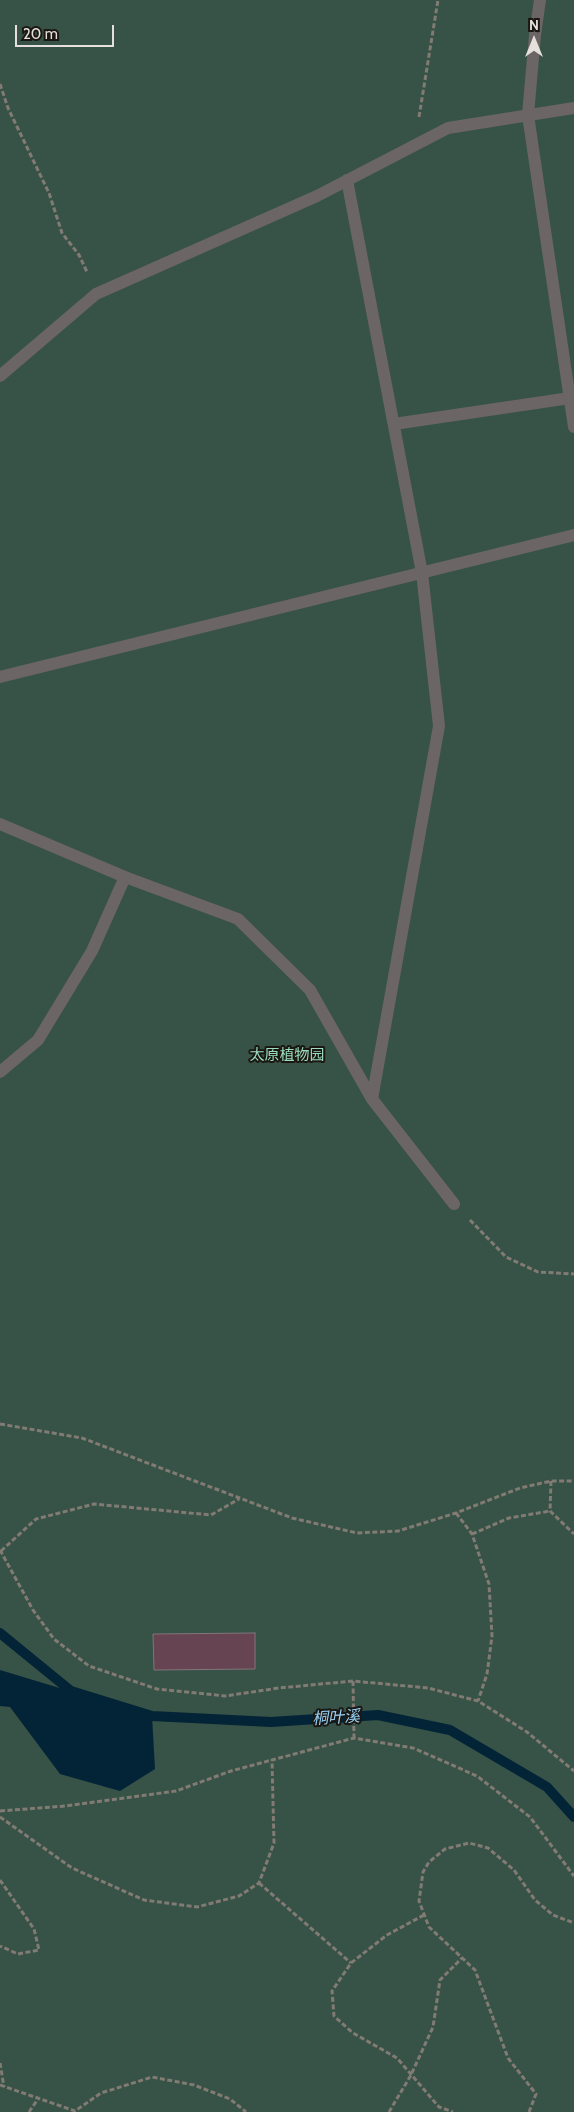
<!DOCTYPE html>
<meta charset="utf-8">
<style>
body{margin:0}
#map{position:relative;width:574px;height:2112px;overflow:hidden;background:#362e26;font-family:Cabin,sans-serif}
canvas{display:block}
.north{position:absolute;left:509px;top:15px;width:50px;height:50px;-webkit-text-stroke:4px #1b1713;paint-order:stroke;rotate:0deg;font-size:14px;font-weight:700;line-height:20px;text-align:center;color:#e5e0db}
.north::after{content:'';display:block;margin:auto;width:18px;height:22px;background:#e5e0db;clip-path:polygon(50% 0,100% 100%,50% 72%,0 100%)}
.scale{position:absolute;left:15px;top:25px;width:99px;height:22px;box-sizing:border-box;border:2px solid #e5e0db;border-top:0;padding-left:6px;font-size:15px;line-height:18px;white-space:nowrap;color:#e5e0db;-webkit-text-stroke:4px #1b1713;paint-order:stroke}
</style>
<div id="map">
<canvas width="574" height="2112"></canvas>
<div class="north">N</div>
<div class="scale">20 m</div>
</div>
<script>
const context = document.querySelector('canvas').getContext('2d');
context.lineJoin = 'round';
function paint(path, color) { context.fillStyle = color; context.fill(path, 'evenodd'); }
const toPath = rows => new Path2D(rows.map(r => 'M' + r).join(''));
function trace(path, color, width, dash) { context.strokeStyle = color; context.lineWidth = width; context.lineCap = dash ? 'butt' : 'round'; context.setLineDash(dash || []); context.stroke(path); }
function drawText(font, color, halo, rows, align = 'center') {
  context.font = font + ' Cabin,"Noto Sans SC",sans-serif'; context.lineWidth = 4; context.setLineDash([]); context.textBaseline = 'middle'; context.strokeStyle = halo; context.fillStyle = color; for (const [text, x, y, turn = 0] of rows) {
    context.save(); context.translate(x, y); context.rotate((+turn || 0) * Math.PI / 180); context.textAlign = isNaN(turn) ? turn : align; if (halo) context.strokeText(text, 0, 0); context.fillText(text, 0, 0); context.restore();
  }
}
paint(toPath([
 [0,0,574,0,574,2112,0,2112]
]), '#375246');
paint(toPath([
 [0,1670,152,1716,155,1769,120,1791,60,1774,10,1707,0,1706]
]), '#032436');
trace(toPath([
 [0,1633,71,1691,152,1716,271,1722,378,1715,450,1730,547,1787,574,1817]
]), '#032436', 10);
const building = toPath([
 [255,1633,255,1669,154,1670,153,1634,255,1633]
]);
paint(building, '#664452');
trace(building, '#83757a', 1);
trace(toPath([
 [0,84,8,108,49,193,62,233,79,255,87,272],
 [419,117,438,0],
 [470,1220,506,1257,538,1272,574,1274],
 [0,1424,82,1438,292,1518,357,1533,398,1531,456,1513,520,1488,551,1481,574,1481],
 [551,1481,550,1511,574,1534],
 [456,1513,472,1534,489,1584,492,1636,487,1674,478,1701],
 [472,1534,509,1518,550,1511],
 [0,1550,33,1610,54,1639,89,1666,157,1689,225,1696,279,1688,353,1681,428,1688,478,1701,527,1732,574,1771],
 [1,1551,36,1519,94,1504,211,1515,239,1499],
 [353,1681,354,1738],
 [0,1811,65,1806,176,1791,231,1771,272,1760],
 [0,1817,72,1868,144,1900,197,1907,239,1896,259,1883,274,1843,272,1760,354,1738,413,1748,477,1776,530,1817,574,1876],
 [0,1880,34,1929,39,1950,18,1954,0,1946],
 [259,1883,351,1963],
 [424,1915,387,1935,351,1963,332,1991,334,2016,353,2033,397,2058,439,2107,453,2112],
 [0,2063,4,2087],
 [0,2085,75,2111,101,2093,152,2077,194,2085,230,2099,246,2112],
 [29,2112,38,2099],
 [389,2112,411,2075,433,2027,440,1980,462,1958],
 [529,2112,536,2094,508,2058,475,1970,429,1927,419,1901,423,1872,429,1862,445,1849,469,1843,488,1848,514,1870,535,1900,553,1915,574,1923]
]), '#817b74', 3, [5, 2.5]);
trace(toPath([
 [540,0,535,35,528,115,574,427],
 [347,180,422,573,439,726,372,1099],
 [0,376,96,294,317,196,448,128,574,108],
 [394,424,570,398],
 [0,677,574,535],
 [0,824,125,877,238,919,310,990,372,1099,454,1204],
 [0,1072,38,1040,92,951,125,877]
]), '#6c6566', 12);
drawText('15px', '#9addbe', '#1b1713', [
 ["太原植物园",287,1056]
]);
drawText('italic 16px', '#96d0f6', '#1b1713', [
 ["桐叶溪",336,1718,-4]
]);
</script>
